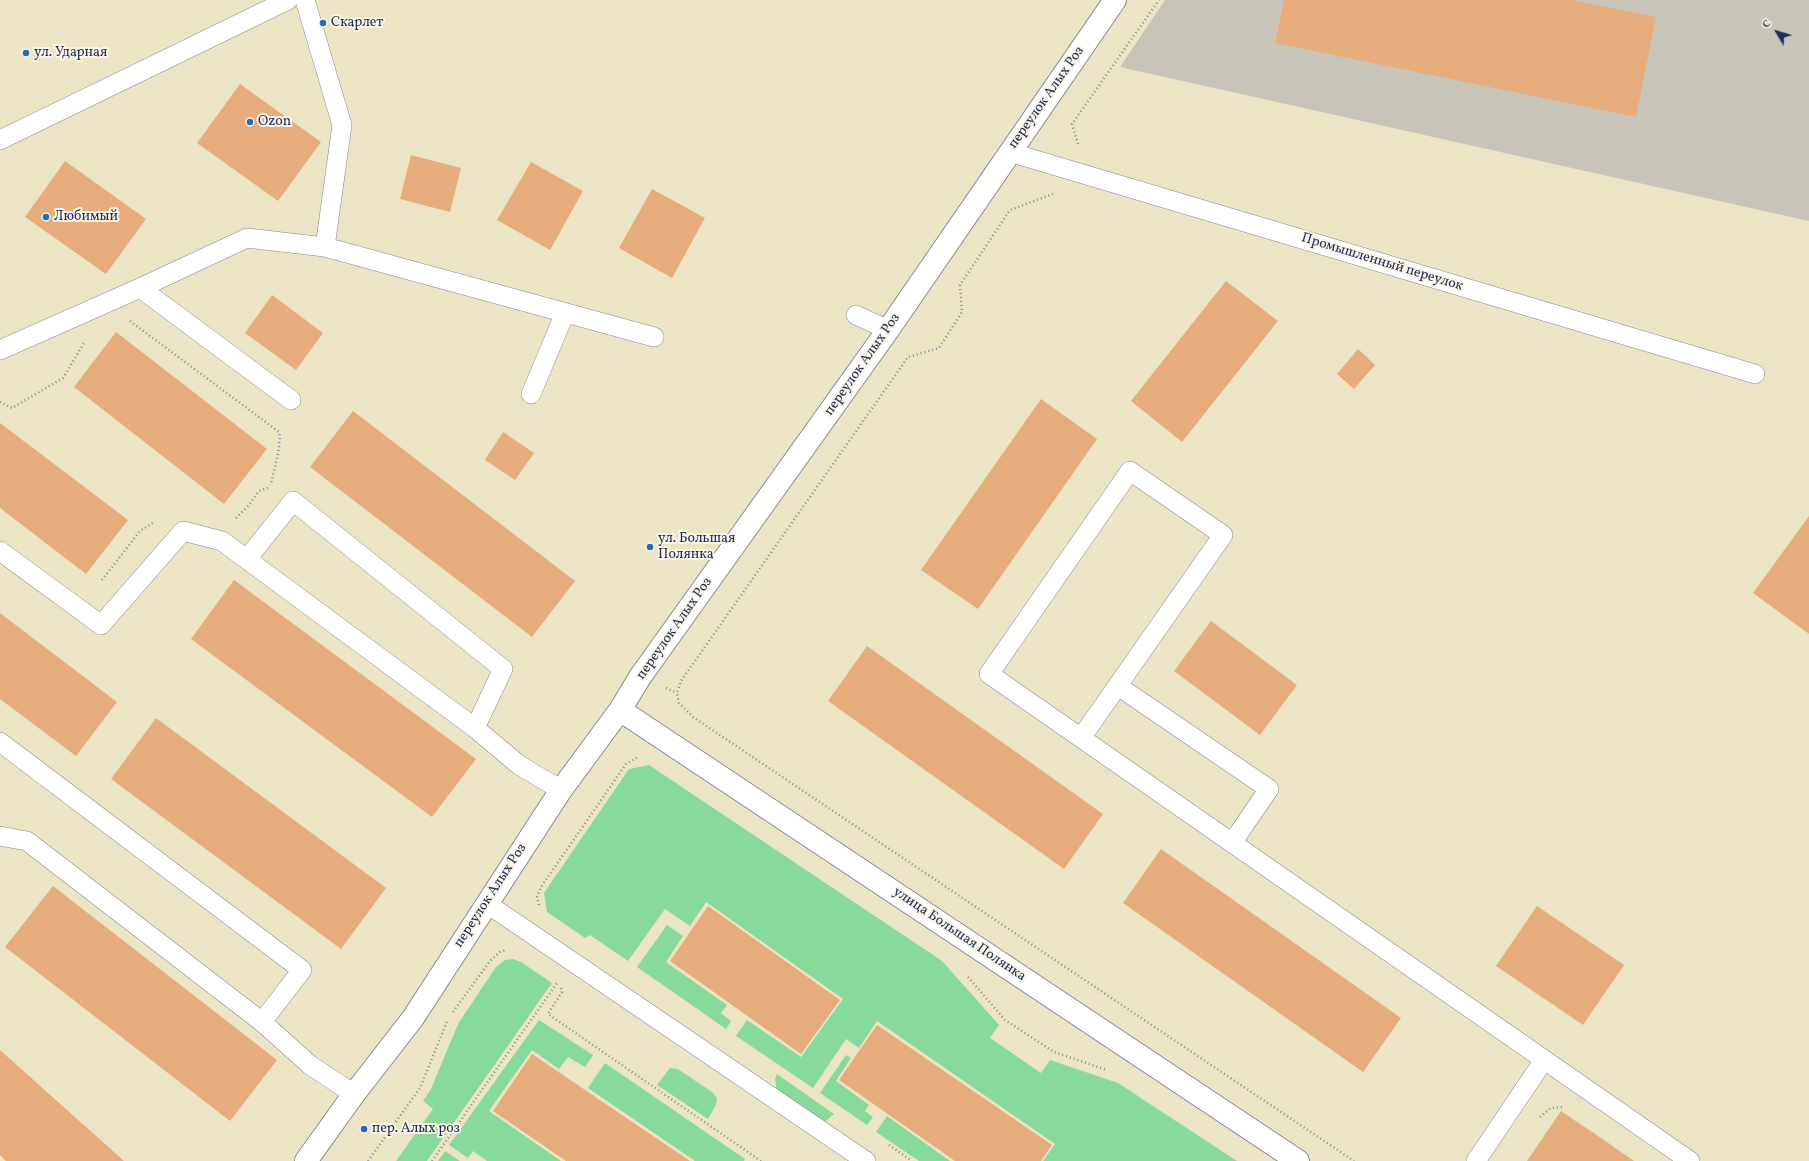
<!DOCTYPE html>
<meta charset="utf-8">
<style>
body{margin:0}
#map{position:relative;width:1809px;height:1161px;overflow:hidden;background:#ece5c5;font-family:Vollkorn,serif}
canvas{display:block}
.north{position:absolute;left:1757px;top:12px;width:40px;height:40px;-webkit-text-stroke:3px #fcf5e5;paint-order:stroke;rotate:308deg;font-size:11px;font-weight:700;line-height:16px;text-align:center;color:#1b2f5e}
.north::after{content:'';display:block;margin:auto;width:14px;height:18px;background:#1b2f5e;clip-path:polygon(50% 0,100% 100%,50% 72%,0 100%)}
</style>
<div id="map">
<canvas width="1809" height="1161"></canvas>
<div class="north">С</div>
</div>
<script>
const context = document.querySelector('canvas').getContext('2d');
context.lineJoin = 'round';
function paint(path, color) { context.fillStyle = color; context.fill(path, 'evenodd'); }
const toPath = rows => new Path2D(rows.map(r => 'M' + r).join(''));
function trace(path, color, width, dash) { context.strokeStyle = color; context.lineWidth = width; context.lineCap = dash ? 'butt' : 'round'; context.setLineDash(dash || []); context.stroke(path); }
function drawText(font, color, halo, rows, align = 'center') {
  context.font = font + ' Vollkorn,serif'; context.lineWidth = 4; context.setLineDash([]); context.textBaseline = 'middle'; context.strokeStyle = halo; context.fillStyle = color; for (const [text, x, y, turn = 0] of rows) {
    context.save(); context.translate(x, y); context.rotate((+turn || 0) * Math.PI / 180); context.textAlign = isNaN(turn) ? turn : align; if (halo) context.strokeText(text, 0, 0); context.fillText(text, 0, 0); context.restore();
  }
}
paint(toPath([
 [1165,0,1809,0,1809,221,1120,67]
]), '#c8c4b8');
paint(toPath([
 [649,765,942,961,999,1025,990,1038,1041,1073,1050,1060,1118,1083,1237,1161,1043,1161,1055,1144,877,1021,859,1048,846,1039,813,1088,736,1036,747,1020,801,1057,843,999,706,902,690,926,665,909,628,961,590,935,585,938,547,912,544,893,629,769],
 [667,925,683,936,666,962,727,1005,721,1013,731,1021,726,1029,637,967],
 [513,959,521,962,552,983,427,1161,396,1161,433,1109,423,1101,431,1089,458,1024,496,967,505,960],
 [539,1020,593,1055,585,1067,568,1057,559,1069,532,1050,489,1111,561,1161,487,1161,473,1151,468,1158,449,1145],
 [846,1055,851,1058,836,1081,869,1105,865,1111,873,1117,867,1125,820,1093],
 [605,1063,745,1159,744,1161,695,1161,588,1088],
 [670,1068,678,1069,712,1092,717,1098,716,1105,708,1119,657,1085],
 [777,1074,834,1114,826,1121,821,1122,777,1091,775,1079],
 [887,1116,950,1161,919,1161,876,1132],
 [445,1151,460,1161,438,1161]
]), '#87da9b');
paint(toPath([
 [1284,0,1571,0,1656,17,1636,117,1275,43],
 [240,84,321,142,278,201,197,143],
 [411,155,461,168,450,212,400,199],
 [65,161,146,219,106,274,25,217],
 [531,162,583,191,550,250,497,220],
 [652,189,705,218,672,278,619,248],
 [1226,281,1278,321,1182,442,1131,401],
 [272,295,323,333,296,370,245,333],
 [116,332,267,449,224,504,74,387],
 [1358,349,1375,365,1354,389,1337,374],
 [1041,399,1097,439,978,609,921,570],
 [353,411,575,581,532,637,310,467],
 [0,423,128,520,86,574,0,508],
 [503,432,534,453,515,480,485,460],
 [1809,516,1809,634,1753,593],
 [234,580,476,759,432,817,191,639],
 [0,613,117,702,76,756,0,699],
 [1211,621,1297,685,1260,735,1174,671],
 [867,646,1103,814,1064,869,828,701],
 [156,718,386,888,341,949,111,779],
 [1161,849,1401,1018,1363,1072,1123,903],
 [53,886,277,1060,230,1121,5,947],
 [708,906,840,1000,801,1054,670,961],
 [1537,906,1624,965,1583,1025,1496,966],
 [877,1025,1052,1145,1041,1161,955,1161,839,1080],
 [0,1050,124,1161,6,1161,0,1155],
 [532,1054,690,1161,566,1161,493,1111],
 [1561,1111,1601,1138,1634,1161,1527,1161]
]), '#e6ac7c');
const lane = toPath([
 [0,140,288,0],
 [1009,152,1755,374],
 [325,247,654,337],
 [140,288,291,400],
 [856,315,888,330],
 [0,350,140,288,247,238,325,247,342,125,305,0],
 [531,394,565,313],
 [0,551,101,625,183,531,222,541,475,728,519,765,561,790],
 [247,559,293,501,503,669,475,728],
 [1118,686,1269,789,1232,843],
 [1081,738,1223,535,1130,471,989,674,1690,1161],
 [0,742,302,970,262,1022],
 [0,836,27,841,262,1022,310,1065,354,1094],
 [486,903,866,1161],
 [1476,1161,1544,1060]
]);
const street = toPath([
 [620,710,1298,1161],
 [306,1161,354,1094,413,1018,561,790,620,710,640,677,888,330,1115,0]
]);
trace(lane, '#848a92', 20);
trace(street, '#848a92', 24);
trace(toPath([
 [1078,144,1072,124,1159,0],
 [1053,194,1010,210,960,285,962,312,939,348,908,357,681,681,677,693,679,703,693,717,708,727,1354,1161],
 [130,321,279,432,280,437,278,454,271,484],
 [0,402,12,408,63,378,84,343],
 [236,518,248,506,259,491,268,488],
 [102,580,140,531,154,522],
 [666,688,677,693],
 [539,905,537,897,541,887,626,764,638,757],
 [968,977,1005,1020,1054,1052,1107,1070],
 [561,988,562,992,548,1014,761,1161],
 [453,1012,490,961,500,952,506,950],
 [1540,1117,1551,1108,1563,1107],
 [889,1145,912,1161],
 [368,1161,420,1088,448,1019],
 [432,1161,557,983]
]), '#848a92', 2.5, [1, 3]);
trace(lane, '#fff', 19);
trace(street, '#fff', 22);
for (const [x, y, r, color] of [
 [323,23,4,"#1f6fb2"],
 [26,53,4,"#1f6fb2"],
 [250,122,4,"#1f6fb2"],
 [46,217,4,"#1f6fb2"],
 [650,547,4,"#1f6fb2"],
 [364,1129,4,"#1f6fb2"]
]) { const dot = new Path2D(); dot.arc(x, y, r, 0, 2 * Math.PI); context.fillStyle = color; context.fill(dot); trace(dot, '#fcf5e5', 1.5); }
drawText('14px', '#1b2f5e', '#fcf5e5', [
 ["Скарлет",331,23],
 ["ул. Ударная",34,53],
 ["Ozon",258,122],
 ["Любимый",54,217],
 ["ул. Большая",658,539],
 ["Полянка",658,555],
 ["пер. Алых роз",372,1129]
], 'left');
drawText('14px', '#1b2f5e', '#fcf5e5', [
 ["переулок Алых Роз",1047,98,-55],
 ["Промышленный переулок",1382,263,17],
 ["переулок Алых Роз",863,365,-55],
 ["переулок Алых Роз",675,629,-55],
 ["переулок Алых Роз",491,896,-57],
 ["улица Большая Полянка",959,935,34]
]);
</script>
